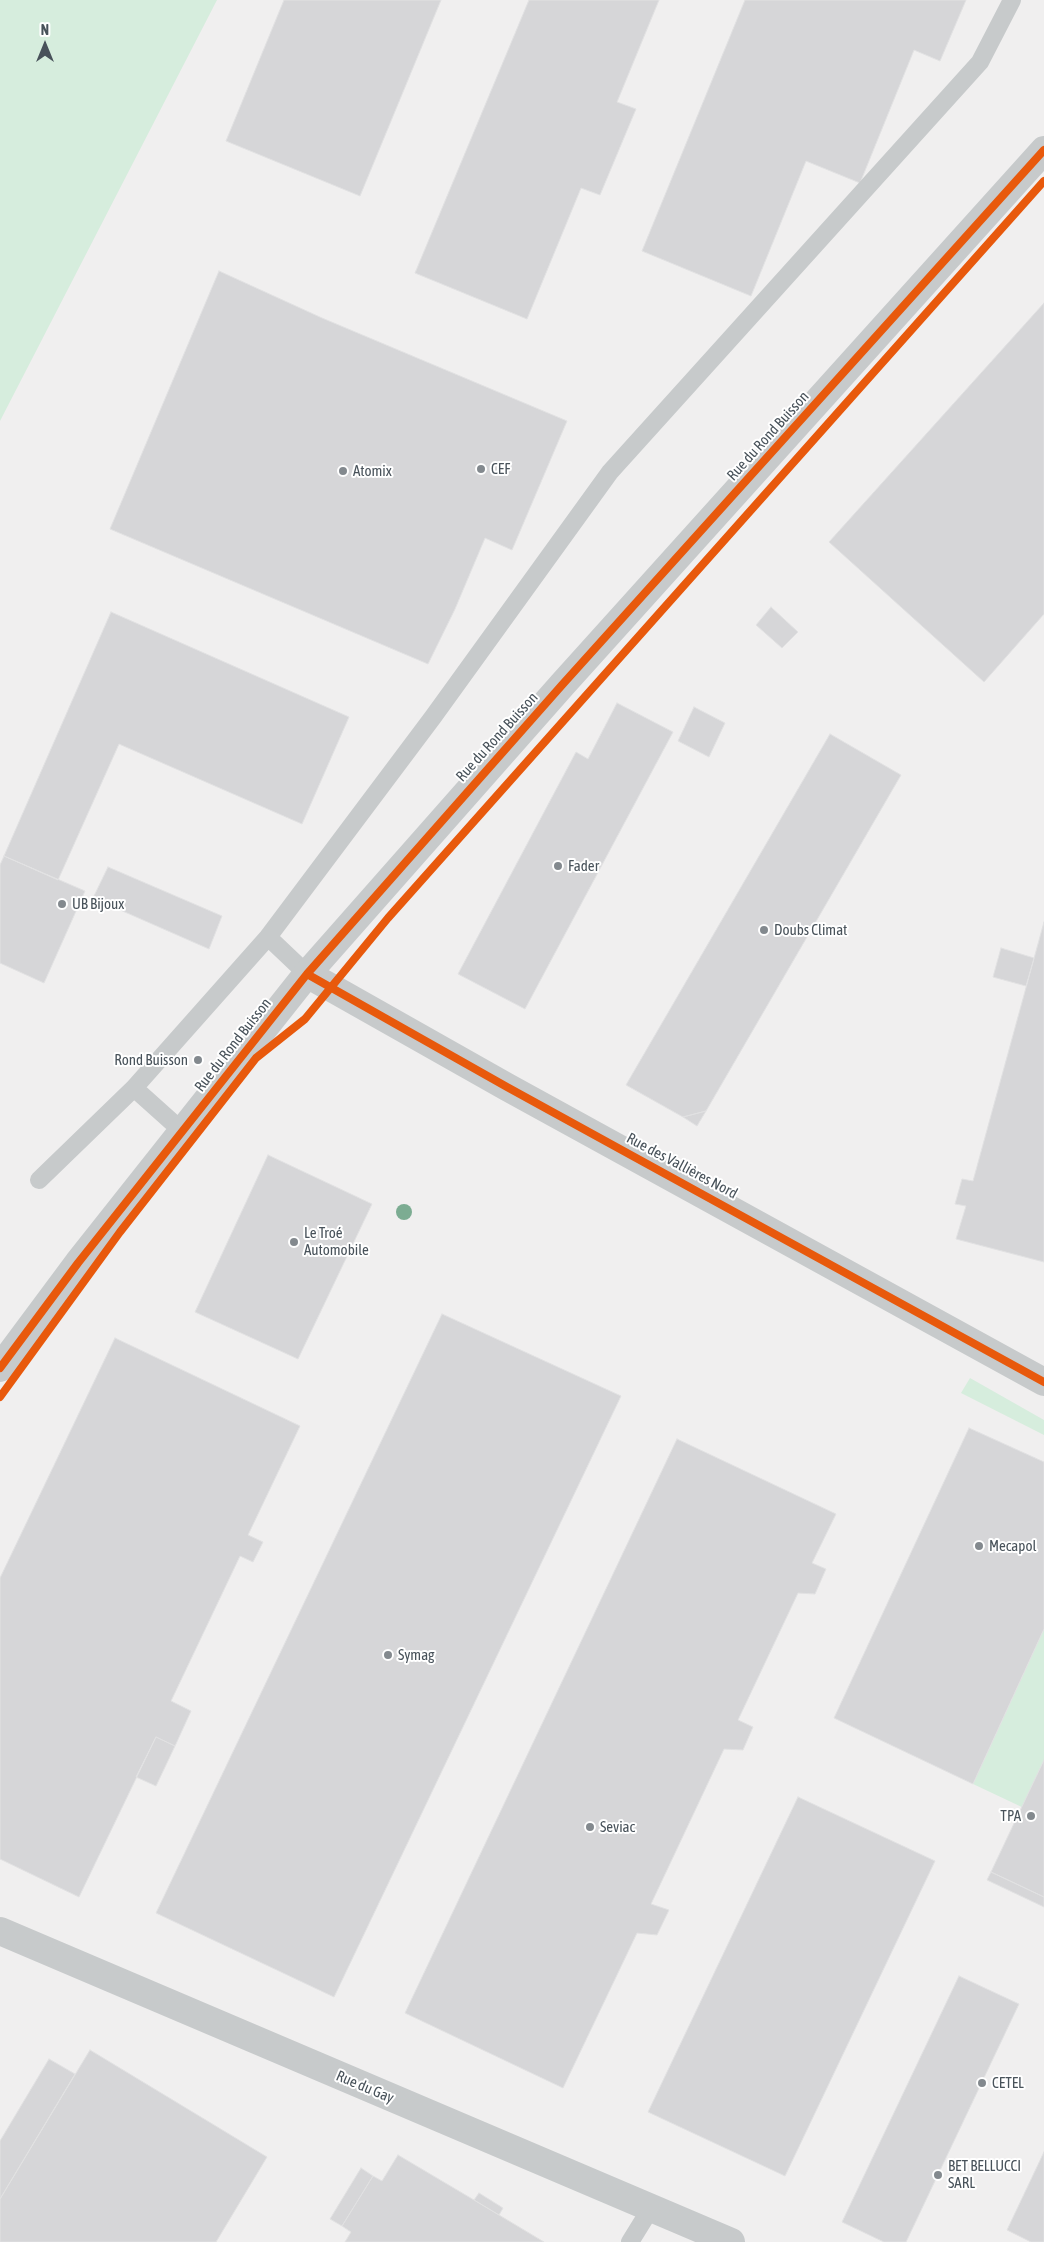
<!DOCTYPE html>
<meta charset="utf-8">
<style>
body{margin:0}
#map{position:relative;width:1044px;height:2242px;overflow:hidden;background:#f0efef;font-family:"Asap Condensed",sans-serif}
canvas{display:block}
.north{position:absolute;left:20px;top:20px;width:50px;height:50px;-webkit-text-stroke:4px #fff;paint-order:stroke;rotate:0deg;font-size:14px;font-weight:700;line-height:20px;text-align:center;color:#48525a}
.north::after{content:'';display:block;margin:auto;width:18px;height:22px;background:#48525a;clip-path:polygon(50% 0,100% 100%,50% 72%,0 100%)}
</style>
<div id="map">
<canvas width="1044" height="2242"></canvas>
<div class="north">N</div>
</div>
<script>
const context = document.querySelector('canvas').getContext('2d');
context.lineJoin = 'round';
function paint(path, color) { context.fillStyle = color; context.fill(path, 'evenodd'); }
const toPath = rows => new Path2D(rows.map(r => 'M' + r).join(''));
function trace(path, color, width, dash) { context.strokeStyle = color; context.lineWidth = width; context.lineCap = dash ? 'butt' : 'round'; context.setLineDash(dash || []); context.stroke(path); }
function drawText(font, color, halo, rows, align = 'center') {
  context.font = font + ' "Asap Condensed",sans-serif'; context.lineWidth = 4; context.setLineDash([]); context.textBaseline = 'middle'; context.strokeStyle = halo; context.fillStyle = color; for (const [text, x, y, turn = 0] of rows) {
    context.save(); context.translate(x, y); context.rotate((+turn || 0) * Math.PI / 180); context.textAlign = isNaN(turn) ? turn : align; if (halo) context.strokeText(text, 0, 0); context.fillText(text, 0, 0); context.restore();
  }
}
paint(toPath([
 [0,0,217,0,0,421],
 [970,1378,1044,1420,1044,1435,961,1393],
 [1044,1629,1044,1769,1026,1809,973,1784]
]), '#d6eddd');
const building = toPath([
 [284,0,441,0,360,196,226,141,284,0],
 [529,0,659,0,617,102,636,109,600,195,581,188,527,319,415,273,529,0],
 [745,0,966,0,940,61,914,50,860,183,806,161,751,296,642,251,745,0],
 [219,271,322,318,567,421,512,550,485,538,455,609,428,664,110,529,219,271],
 [1044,303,1044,614,984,682,829,542,1044,303],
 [771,607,798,632,782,648,756,625,771,607],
 [111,612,349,717,302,824,119,744,58,880,4,856,111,612],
 [617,703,673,732,525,1009,458,974,576,752,588,759,617,703],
 [694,707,725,723,709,757,678,741,694,707],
 [830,734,901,775,706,1111,683,1117,626,1085,830,734],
 [4,856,85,891,44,983,0,963,0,865,4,856],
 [108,867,222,916,209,949,93,898,108,867],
 [1044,922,1044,1262,956,1239,966,1206,955,1204,962,1179,973,1181,1044,922],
 [1001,948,1034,958,1026,986,993,977,1001,948],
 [706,1111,697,1126,683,1117,706,1111],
 [268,1155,372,1204,298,1359,195,1312,268,1155],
 [442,1314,621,1396,334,1997,156,1913,442,1314],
 [115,1338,300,1426,248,1535,263,1542,253,1562,240,1556,171,1701,191,1711,175,1746,156,1737,79,1897,0,1859,0,1578,115,1338],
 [969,1428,1044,1462,1044,1629,973,1784,834,1718,969,1428],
 [677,1439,836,1514,812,1563,826,1569,815,1594,798,1593,738,1720,753,1727,743,1750,724,1749,651,1904,669,1910,657,1935,637,1933,563,2088,405,2013,677,1439],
 [156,1737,175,1746,156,1786,136,1777,156,1737],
 [1044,1760,1044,1897,991,1872,1044,1760],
 [798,1797,935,1861,785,2176,648,2112,798,1797],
 [991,1872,1044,1897,1044,1907,987,1880,991,1872],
 [959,1976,1019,2004,906,2242,884,2242,842,2222,959,1976],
 [90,2050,267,2157,216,2242,0,2242,0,2199,90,2050],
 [49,2059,75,2074,0,2199,0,2141,49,2059],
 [1044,2152,1044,2242,1031,2242,1007,2230,1044,2152],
 [398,2155,474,2200,544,2242,345,2242,351,2232,342,2226,373,2176,382,2181,398,2155],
 [361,2168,373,2176,342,2226,330,2219,361,2168],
 [479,2193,503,2208,499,2215,474,2200,479,2193]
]);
paint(building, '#d6d6d8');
trace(building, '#e1e1e2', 1);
trace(toPath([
 [268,937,307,974],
 [134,1088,182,1131],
 [39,1180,134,1088,268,937,433,717,610,472,980,62,1012,0],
 [630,2242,651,2208]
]), '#c7cacb', 18);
trace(toPath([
 [307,974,507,1087,1044,1382],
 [0,1368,78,1263,307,974,562,685,1044,150],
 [0,1931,731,2242]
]), '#c7cacb', 28);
trace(toPath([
 [307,974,507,1087,1044,1382],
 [0,1368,78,1263,307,974,562,685,1044,150],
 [0,1397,120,1232,256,1058,305,1019,388,918,1044,181]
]), '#e8590c', 8);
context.fillStyle = '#7cac92';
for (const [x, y] of [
 [404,1212]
]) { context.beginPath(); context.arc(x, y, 8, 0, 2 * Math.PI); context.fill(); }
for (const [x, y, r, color] of [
 [481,469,5,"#83898e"],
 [343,471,5,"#83898e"],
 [558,866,5,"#83898e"],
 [62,904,5,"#83898e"],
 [764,930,5,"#83898e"],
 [198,1060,5,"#83898e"],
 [294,1242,5,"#83898e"],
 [979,1546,5,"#83898e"],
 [388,1655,5,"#83898e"],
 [1031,1816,5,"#83898e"],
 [590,1827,5,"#83898e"],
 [982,2083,5,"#83898e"],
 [938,2175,5,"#83898e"]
]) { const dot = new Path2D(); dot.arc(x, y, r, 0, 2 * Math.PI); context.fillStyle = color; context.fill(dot); trace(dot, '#fff', 2); }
drawText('15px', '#48525a', '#fff', [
 ["Rue du Rond Buisson",768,436,-48],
 ["Rue du Rond Buisson",497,737,-48],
 ["Rue du Rond Buisson",233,1045,-52],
 ["Rue des Vallières Nord",682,1166,28],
 ["Rue du Gay",365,2087,23]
]);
drawText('15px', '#48525a', '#fff', [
 ["CEF",491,469],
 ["Atomix",353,471],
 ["Fader",568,866],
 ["UB Bijoux",72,904],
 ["Doubs Climat",774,930],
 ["Rond Buisson",188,1060,"right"],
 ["Le Troé",304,1233],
 ["Automobile",304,1250],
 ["Mecapol",989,1546],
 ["Symag",398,1655],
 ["TPA",1021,1816,"right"],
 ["Seviac",600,1827],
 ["CETEL",992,2083],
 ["BET BELLUCCI",948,2166],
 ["SARL",948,2183]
], 'left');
</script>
